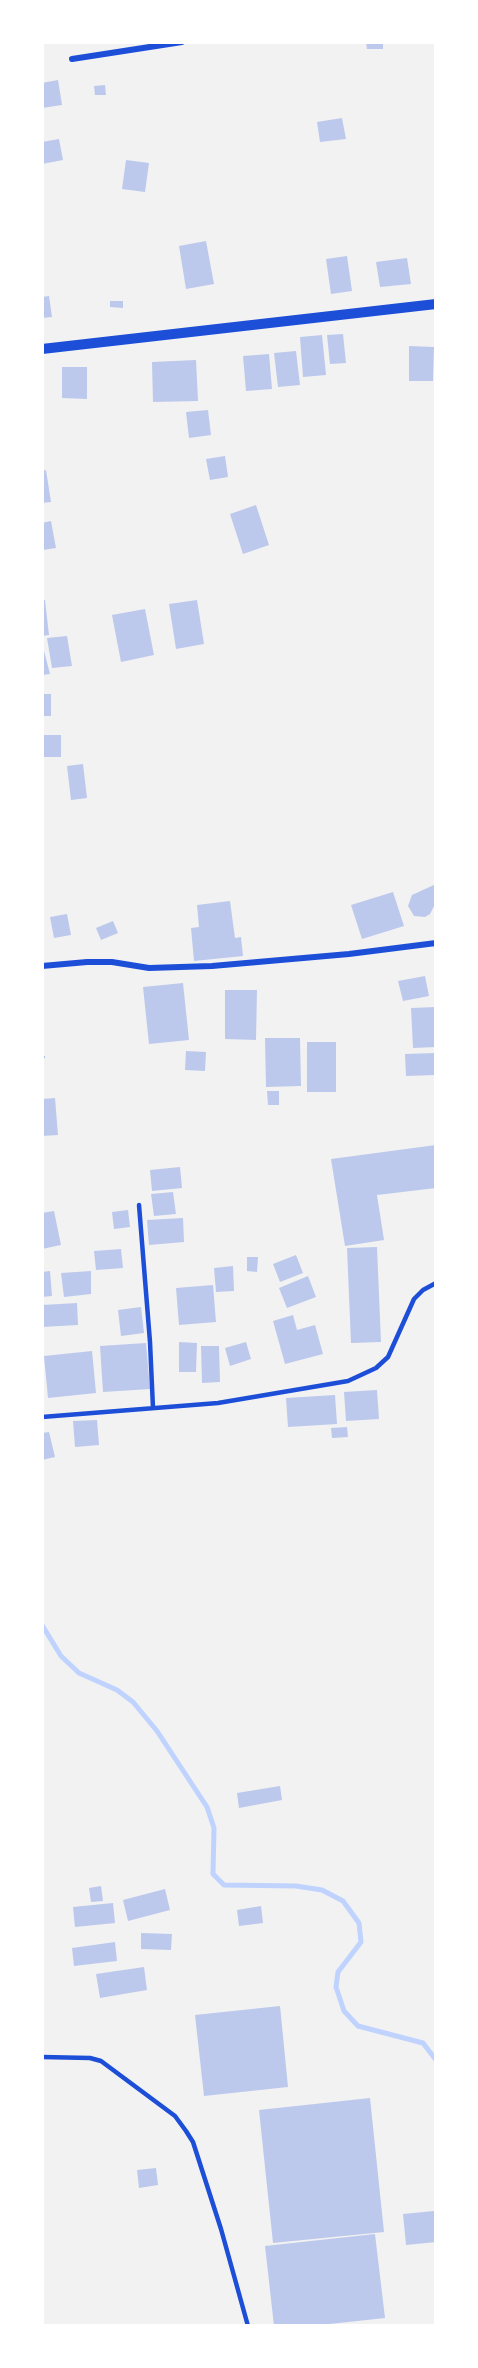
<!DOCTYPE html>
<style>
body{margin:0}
#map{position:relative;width:478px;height:2368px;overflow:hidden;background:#f2f2f2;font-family:"Space Grotesk",sans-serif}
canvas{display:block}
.frame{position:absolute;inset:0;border:44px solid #fff;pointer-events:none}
</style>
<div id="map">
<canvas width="478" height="2368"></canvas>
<div class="frame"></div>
</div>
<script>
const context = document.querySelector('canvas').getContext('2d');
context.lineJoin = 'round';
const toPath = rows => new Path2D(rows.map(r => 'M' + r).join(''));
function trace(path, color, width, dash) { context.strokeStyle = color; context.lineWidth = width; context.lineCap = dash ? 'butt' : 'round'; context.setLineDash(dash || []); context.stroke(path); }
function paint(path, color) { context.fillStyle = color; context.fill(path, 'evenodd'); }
trace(toPath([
 [42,1625,61,1656,79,1673,117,1690,133,1702,157,1731,207,1807,214,1828,213,1874,224,1885,296,1886,322,1890,343,1901,359,1923,361,1942,338,1972,336,1987,344,2011,358,2026,423,2043,436,2060]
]), '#bfd3fe', 5);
paint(toPath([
 [366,42,383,42,383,49,367,49],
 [58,80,62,105,42,108,42,83],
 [105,85,106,95,95,95,94,86],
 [342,118,346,139,320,142,317,122],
 [59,139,63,160,42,164,42,142],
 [126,160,149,163,145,192,122,189],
 [206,241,214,284,186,289,179,246],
 [347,256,352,291,331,294,326,259],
 [407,258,411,284,380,287,376,262],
 [49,296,52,317,42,318,42,297],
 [110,301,123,301,123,308,110,307],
 [343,334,346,363,330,364,327,335],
 [322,335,326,375,303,377,300,337],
 [409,346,434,347,433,381,409,381],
 [296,351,300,385,278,387,274,353],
 [269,354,272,389,246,391,243,356],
 [196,360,198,401,153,402,152,362],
 [62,367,87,367,87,399,62,398],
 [208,410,211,435,189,438,186,412],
 [225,456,228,477,210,480,206,459],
 [46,470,51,502,42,503,42,471],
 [256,505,269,545,243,554,230,514],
 [51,521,56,548,43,550,42,523],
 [42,600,45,600,49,635,42,636],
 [197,600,204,644,176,649,169,604],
 [145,609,154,655,121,662,112,615],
 [67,636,72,666,52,668,47,638],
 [42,643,50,674,42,675],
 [42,694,51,694,51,716,42,716],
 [42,735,61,735,61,757,42,757],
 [83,764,87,798,71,800,67,766],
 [436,884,436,902,430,914,425,917,414,916,408,906,412,895],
 [393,892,404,926,362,939,351,905],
 [230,901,235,938,241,937,243,956,194,961,191,928,199,927,197,905],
 [67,914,71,935,54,938,50,917],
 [113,921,118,933,101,940,96,928],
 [425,976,429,996,403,1001,398,981],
 [183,983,189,1040,149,1044,143,987],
 [225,990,257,990,256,1040,225,1039],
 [436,1007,436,1047,413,1048,411,1008],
 [265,1038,300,1038,301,1086,266,1087],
 [307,1042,336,1042,336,1092,307,1092],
 [186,1051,206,1052,205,1071,185,1070],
 [436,1053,436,1075,406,1076,405,1054],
 [267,1091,279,1091,279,1105,268,1105],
 [55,1098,58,1135,42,1136,42,1099],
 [436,1145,436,1188,377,1195,384,1240,345,1246,331,1159],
 [180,1167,182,1188,152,1191,150,1170],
 [173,1192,176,1214,154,1216,151,1194],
 [128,1210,130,1227,114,1229,112,1212],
 [54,1211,61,1245,42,1249,42,1213],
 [183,1218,184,1242,149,1245,147,1220],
 [377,1247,381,1342,351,1343,347,1248],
 [121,1249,123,1268,96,1270,94,1251],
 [296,1255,303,1273,280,1282,273,1264],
 [247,1257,258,1257,257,1272,247,1271],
 [233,1266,234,1291,216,1292,214,1268],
 [50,1271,52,1296,42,1297,42,1272],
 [91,1271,91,1294,64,1297,61,1273],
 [308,1276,316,1297,287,1308,279,1288],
 [213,1285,216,1322,179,1325,176,1288],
 [77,1303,78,1325,42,1327,42,1305],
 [141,1307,144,1333,121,1336,118,1310],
 [293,1315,297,1330,315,1325,323,1354,285,1364,273,1321],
 [179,1342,197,1343,196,1372,179,1372],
 [246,1342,251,1359,230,1366,225,1348],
 [146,1343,150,1389,103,1392,100,1346],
 [201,1346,219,1346,220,1382,202,1383],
 [92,1351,96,1393,48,1398,44,1356],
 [377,1390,379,1419,346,1421,344,1392],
 [335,1395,337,1424,288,1427,286,1398],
 [97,1420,99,1445,75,1447,73,1421],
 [347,1427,348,1437,332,1438,331,1428],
 [49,1432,55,1457,42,1460,42,1433],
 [280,1786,282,1800,239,1808,237,1793],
 [101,1886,103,1901,91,1902,89,1888],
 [165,1889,170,1910,128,1921,123,1900],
 [113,1903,115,1923,75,1927,73,1907],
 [261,1906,263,1923,239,1926,237,1910],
 [141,1933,172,1934,171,1950,141,1949],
 [115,1942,117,1961,74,1966,72,1948],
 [144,1967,147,1990,100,1998,96,1974],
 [280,2006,288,2087,204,2096,195,2015],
 [370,2098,384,2232,273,2243,259,2110],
 [156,2168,158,2185,139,2188,137,2170],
 [434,2211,436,2242,406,2245,403,2214],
 [375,2234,385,2318,311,2326,274,2326,265,2246]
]), '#bdc9ec');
trace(toPath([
 [42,1057,43,1057]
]), '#1d4ed8', 3);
trace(toPath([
 [139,1205,150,1342,153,1408],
 [42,1417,218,1403,348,1381,376,1368,388,1357,414,1299,423,1290,436,1283],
 [42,2057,90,2058,101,2061,175,2116,186,2131,193,2142,221,2229,248,2326]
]), '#1d4ed8', 4.5);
trace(toPath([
 [72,59,182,42],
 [42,966,87,962,112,962,149,968,212,966,349,954,436,943]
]), '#1d4ed8', 6);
trace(toPath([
 [42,349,436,304]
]), '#1d4ed8', 10);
</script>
